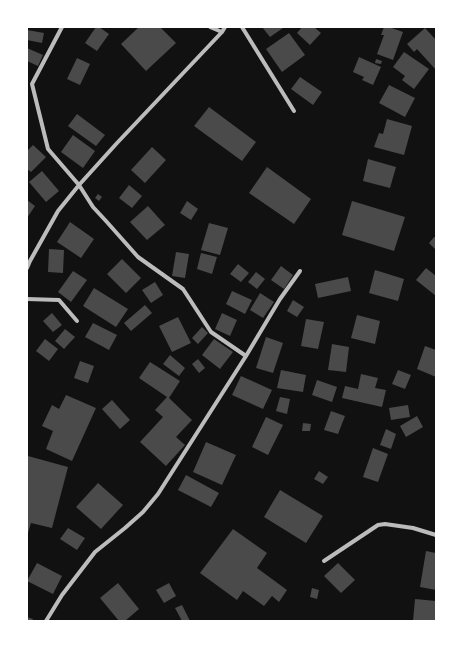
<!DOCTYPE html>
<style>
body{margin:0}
#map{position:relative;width:463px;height:648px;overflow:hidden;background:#111;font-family:"Nunito Sans",sans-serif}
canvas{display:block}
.frame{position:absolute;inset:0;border:28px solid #fff;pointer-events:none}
</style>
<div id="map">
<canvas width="463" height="648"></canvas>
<div class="frame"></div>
</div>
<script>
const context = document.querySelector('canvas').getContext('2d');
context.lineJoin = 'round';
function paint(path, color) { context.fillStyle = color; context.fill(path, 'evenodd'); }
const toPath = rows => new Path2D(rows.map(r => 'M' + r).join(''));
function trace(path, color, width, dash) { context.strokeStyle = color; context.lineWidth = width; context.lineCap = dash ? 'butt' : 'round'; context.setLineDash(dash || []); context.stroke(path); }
paint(toPath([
 [96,27,99,27,109,34,97,51,85,43],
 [139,27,160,27,176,43,146,71,121,44],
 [262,27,283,27,283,28,270,37],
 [302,27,314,27,321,33,310,45,297,33],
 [384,27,389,27,403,32,393,60,377,54,384,35,381,35],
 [425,28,436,40,436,70,417,49,414,52,407,44],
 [27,30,44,33,42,43,27,40],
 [289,33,305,55,282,72,266,49],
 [27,48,43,55,38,66,27,61],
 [404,52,429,69,414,89,402,80,405,76,393,67],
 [359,57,381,67,373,85,362,80,364,77,353,72],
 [77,58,90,64,80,85,67,79],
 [376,59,382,61,381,64,375,63],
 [300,77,322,92,313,105,291,89],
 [389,85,415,98,405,117,379,103],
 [209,107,256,142,242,161,194,126],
 [77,114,105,135,96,146,68,126],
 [387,119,412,126,404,155,374,147,379,133,383,134],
 [73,135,95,151,83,168,61,152],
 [33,145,46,157,31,172,27,169,27,151],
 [152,147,166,160,145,183,131,170],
 [368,159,396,167,390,188,363,181],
 [267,167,311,199,294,224,249,193],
 [42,171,59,191,46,202,29,182],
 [129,185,142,196,132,208,119,198],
 [98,194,102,197,99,201,95,198],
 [27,200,35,206,27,218],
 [187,201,198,209,191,220,180,213],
 [352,201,405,217,394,251,342,235],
 [148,206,165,225,147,240,130,222],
 [70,222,94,239,81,258,57,242],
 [209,223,228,228,220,255,201,250],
 [434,237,436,238,436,250,429,243],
 [49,249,64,250,63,273,48,272],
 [176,252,189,254,185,278,172,276],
 [201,253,217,257,212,274,197,269],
 [122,259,141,278,126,293,107,274],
 [238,264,249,273,241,282,230,274],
 [281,266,293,275,284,289,271,280],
 [426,268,436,276,436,296,416,280],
 [375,270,404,279,398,301,369,293],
 [73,271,87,280,71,302,58,292],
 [256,272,265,279,257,289,248,282],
 [348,277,351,291,318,298,315,284],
 [155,282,163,295,151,303,142,290],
 [94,288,128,309,116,327,83,306],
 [232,291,252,300,245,314,226,304],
 [260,293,274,302,263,318,250,310],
 [293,300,304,307,297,317,287,311],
 [145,305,152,313,131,331,124,323],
 [52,313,62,325,53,332,43,321],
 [222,313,237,320,230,336,215,329],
 [357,315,380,321,375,344,351,338],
 [178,317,191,343,172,352,159,326],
 [306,319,324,322,318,349,301,346],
 [93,323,117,335,109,350,85,337],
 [202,327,208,333,198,344,192,338],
 [65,329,75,337,64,349,55,341],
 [266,337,283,343,273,373,256,368],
 [45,339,58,349,49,361,36,351],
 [214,339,233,352,220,369,202,355],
 [332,344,349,347,346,372,328,370],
 [425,346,436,350,436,377,417,369],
 [170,355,185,368,179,376,163,364],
 [198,359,205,368,199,373,192,364],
 [80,361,94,366,88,383,74,378],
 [150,362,180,381,169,398,192,420,176,437,185,445,166,466,140,442,163,417,155,410,167,397,139,378],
 [281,370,306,375,303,392,277,388],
 [398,370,411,375,405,389,392,384],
 [361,374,378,378,375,388,386,390,382,407,342,398,345,386,358,389],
 [241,376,272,390,263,409,232,395],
 [317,380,337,387,332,402,312,395],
 [66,395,96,408,72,461,46,449,53,431,42,426,52,405,59,409],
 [280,397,290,399,287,414,276,411],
 [112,400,130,420,120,429,102,409],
 [408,405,410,417,391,420,389,408],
 [331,411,345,416,338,434,324,430],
 [417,416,423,427,406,437,400,426],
 [266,417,283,425,268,455,252,447],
 [303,423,311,424,310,431,302,431],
 [386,429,396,434,391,449,380,445],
 [206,442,236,455,222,485,193,472],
 [373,448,388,454,378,482,363,477],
 [28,456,68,467,52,528,31,523,27,536],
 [319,471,328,477,323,484,314,479],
 [186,475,219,493,211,507,178,490],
 [98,483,123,505,101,529,76,507],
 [280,490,323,516,306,543,264,517],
 [68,528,85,538,77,550,60,539],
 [233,529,267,553,257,568,287,590,279,602,272,596,264,606,243,591,237,600,200,573],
 [426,551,436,553,436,590,420,587],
 [37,563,62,576,53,594,27,581],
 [338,563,355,580,341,593,324,576],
 [118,583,139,609,125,621,119,621,100,598],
 [169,583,176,596,164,603,156,590],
 [312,588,319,590,317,599,310,597],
 [415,599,436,601,436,621,413,621],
 [182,605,190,621,182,621,175,608],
 [27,617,33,619,32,621,27,621]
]), '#4a4a4a');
trace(toPath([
 [62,27,32,84,48,149,79,185,93,207,106,221,138,257,183,289,211,332,246,356,280,299,300,271],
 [210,27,222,32],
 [242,27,294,111],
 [27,268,30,261,58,211,79,185,117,143,222,32,225,27],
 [27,299,59,300,77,321],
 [324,561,378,525,385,524,413,528,436,535],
 [46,621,62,595,95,552,125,528,143,512,158,494,246,356]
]), '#bcbcbc', 4);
</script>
